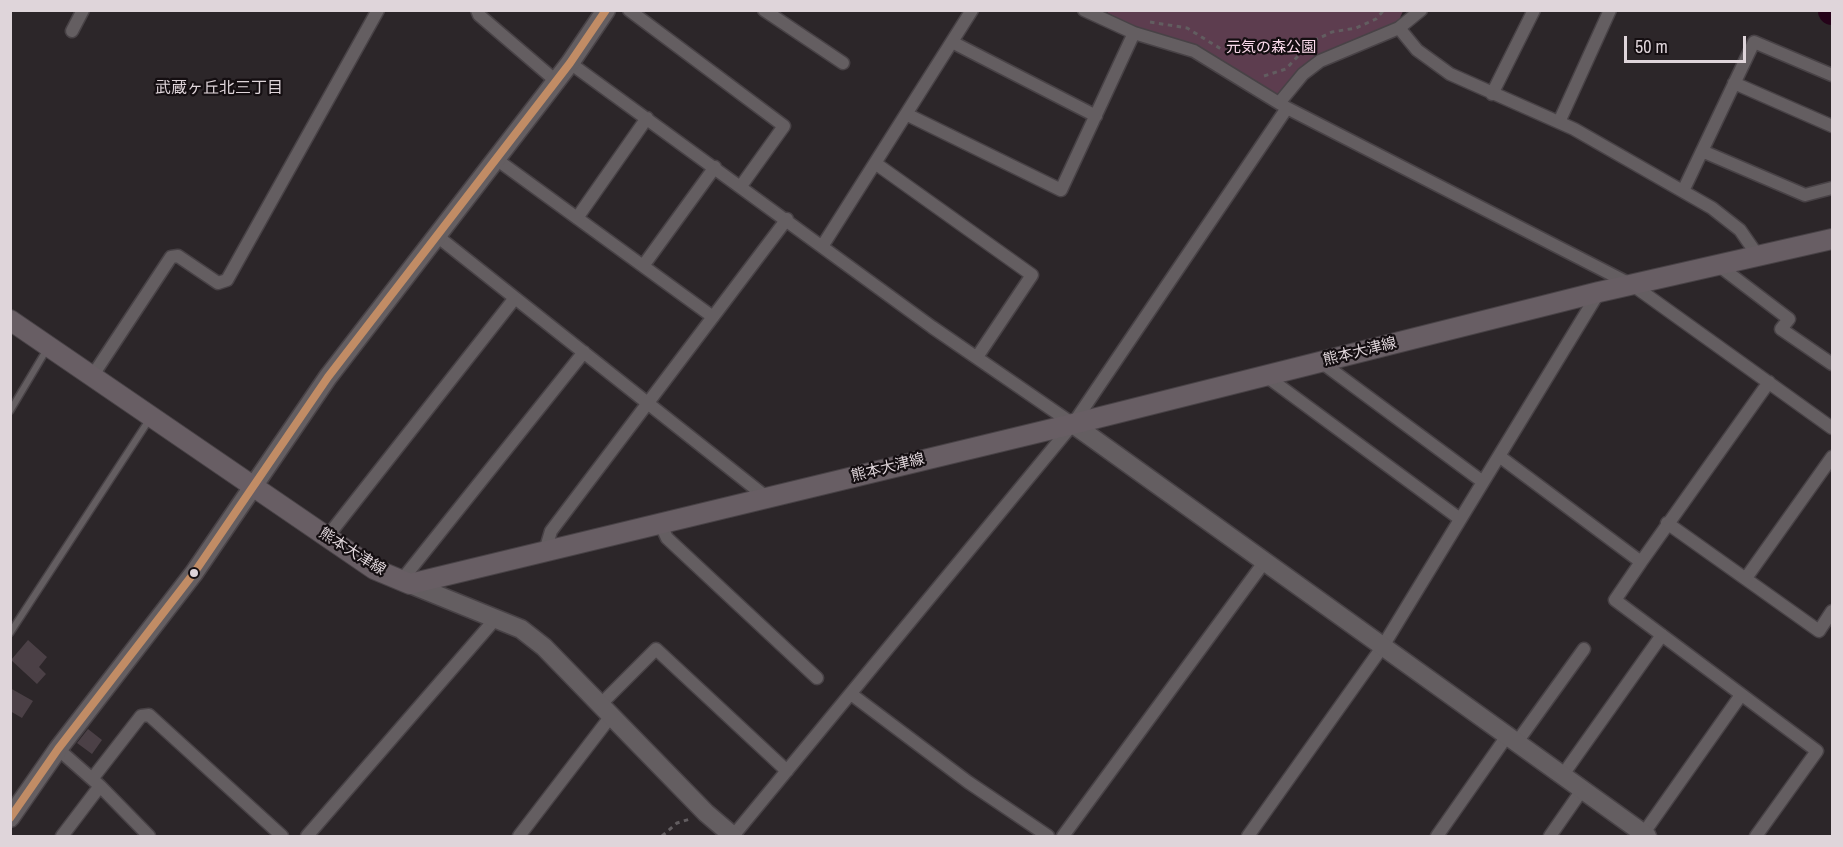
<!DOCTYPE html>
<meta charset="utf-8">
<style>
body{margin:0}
#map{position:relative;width:1843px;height:847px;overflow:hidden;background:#2c2629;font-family:"Archivo Narrow",sans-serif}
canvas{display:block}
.frame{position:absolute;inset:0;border:12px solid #dfd5da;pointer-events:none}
.scale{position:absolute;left:1624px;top:36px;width:122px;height:27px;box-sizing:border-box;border:3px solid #dfd5da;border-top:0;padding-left:8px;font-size:18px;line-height:21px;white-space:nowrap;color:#dfd5da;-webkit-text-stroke:4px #140e11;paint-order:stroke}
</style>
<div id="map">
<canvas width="1843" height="847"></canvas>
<div class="frame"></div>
<div class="scale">50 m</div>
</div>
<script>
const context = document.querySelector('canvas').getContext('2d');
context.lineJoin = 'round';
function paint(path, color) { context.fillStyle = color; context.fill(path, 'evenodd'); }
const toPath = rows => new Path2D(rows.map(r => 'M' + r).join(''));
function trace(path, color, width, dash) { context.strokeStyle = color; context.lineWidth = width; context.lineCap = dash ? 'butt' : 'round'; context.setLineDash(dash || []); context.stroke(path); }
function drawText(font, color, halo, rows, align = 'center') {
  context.font = font + ' "Archivo Narrow","Noto Sans JP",sans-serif'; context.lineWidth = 4.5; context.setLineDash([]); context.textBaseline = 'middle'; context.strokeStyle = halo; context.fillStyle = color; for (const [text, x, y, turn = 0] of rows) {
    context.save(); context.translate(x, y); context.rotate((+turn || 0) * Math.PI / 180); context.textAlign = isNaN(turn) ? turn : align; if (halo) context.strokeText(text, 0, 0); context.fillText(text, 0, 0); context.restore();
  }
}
paint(toPath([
 [1105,11,1403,11,1397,25,1320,58,1279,99,1194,46,1127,24]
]), '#5d3d4f');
trace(toPath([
 [1832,10,1832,11]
]), '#250319', 28);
paint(toPath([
 [28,640,47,657,39,667,46,674,37,684,11,660],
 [10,688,33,701,22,718,10,711],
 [88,729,102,740,92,754,77,743]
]), '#4b4046');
const lane = toPath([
 [10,411,47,349],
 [10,633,149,420]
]);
const street = toPath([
 [477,10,479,15,556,81],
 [629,10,784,126,741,186],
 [764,10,843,63],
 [1084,10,1134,33,1194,51,1287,108,1634,286,1832,428],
 [1399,28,1421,10],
 [72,31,83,10],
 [952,42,1096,116],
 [570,63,932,327,1073,424],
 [1734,83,1832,126],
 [1492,94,1534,10],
 [1279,103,1303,74,1320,61,1399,28,1417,50,1450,74,1574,129,1712,208,1740,230,1758,256],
 [906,114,1061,190,1134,33],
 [1559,122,1610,10],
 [1702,151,1805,195,1832,188],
 [496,159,713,317],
 [875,163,1032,275,977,357],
 [1683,191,1754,42,1832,75],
 [577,218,647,118],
 [437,236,766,497],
 [823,245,972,10],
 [1718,265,1789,319,1781,329,1832,364],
 [643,266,715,167],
 [1321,362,1483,482],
 [93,375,171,257,178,256,218,283,227,280,378,10],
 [1266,376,1460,519],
 [1499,456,1641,562,1615,600,1817,751,1756,836],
 [660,523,667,538,817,678],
 [1667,523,1819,631,1832,611],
 [327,537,515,298],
 [545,551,551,531,787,219],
 [1641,562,1769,382],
 [1746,578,1832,457],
 [401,581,584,352],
 [851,694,968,782,1048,836],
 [600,705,656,649,787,771],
 [1517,742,1584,649],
 [58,749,100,786,149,836],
 [1562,776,1662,635],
 [92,779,141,716,149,715,282,836],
 [1643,834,1741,695],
 [62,836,100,786],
 [307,836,497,617],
 [519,836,611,716],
 [733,836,1073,424,1287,108],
 [1063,836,1265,561],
 [1248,836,1383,646,1599,292],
 [1437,836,1507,736],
 [1550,836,1582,790]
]);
const secondary = toPath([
 [1073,424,1647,836],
 [410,584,521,629,544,647,706,813,733,836],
 [10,818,58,749,194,573,328,377,570,63,606,10]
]);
const primary = toPath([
 [10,320,374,569,410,584,1073,424,1599,292,1832,239]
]);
trace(lane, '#484246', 9);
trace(street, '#484246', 15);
trace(secondary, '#484246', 21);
trace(primary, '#484246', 22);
trace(toPath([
 [1150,22,1187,28,1221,49],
 [1264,76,1286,69,1311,42,1332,32,1356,28,1376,19,1384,10],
 [662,836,677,823,690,819]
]), '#625d60', 3, [4.5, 4.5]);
trace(lane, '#645e61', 6);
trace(street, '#645e61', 12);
trace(secondary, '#645e61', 18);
trace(primary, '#685e64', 20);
trace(toPath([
 [10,818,58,749,194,573,328,377,570,63,606,10]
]), '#c18c65', 8);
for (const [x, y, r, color] of [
 [194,573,5,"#dfd5da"]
]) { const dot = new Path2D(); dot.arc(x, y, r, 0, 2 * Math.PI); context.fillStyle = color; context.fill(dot); trace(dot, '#140e11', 2); }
drawText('15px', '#fbdaeb', '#140e11', [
 ["元気の森公園",1271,48]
]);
drawText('15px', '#dfd5da', '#140e11', [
 ["熊本大津線",1360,352,-14],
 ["熊本大津線",888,468,-14],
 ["熊本大津線",352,552,32]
]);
drawText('16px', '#dfd5da', '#140e11', [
 ["武蔵ヶ丘北三丁目",219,89]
]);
</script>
